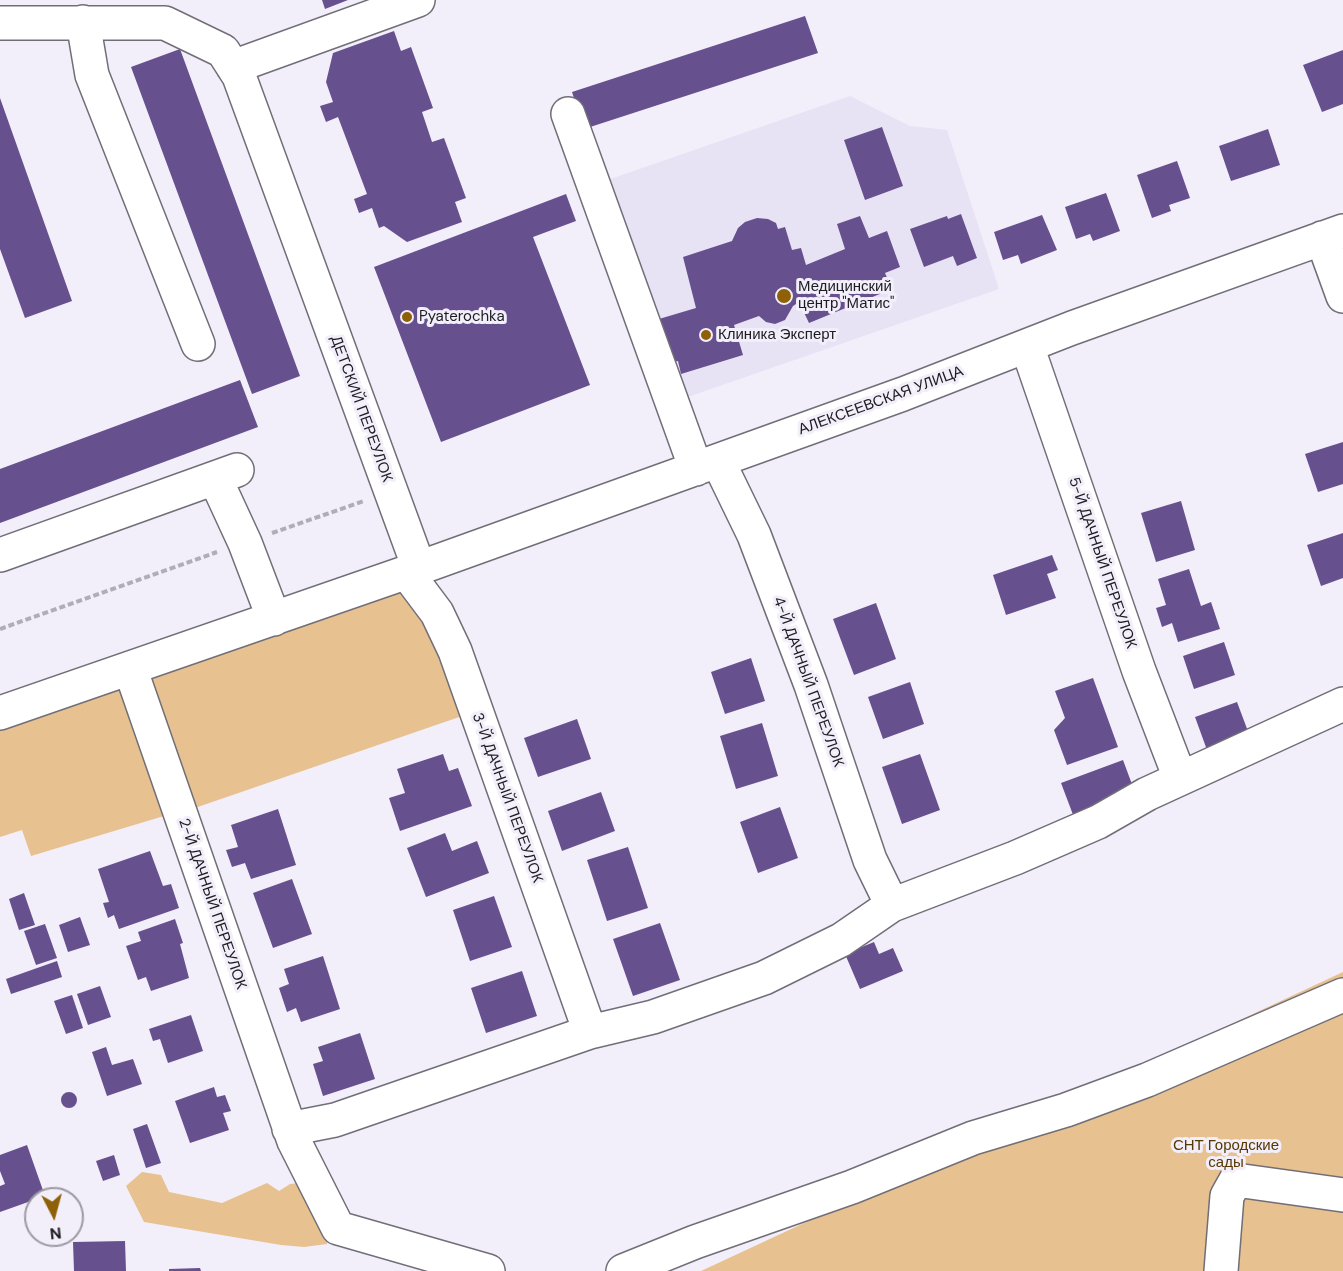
<!DOCTYPE html>
<meta charset="utf-8">
<style>
body{margin:0}
#map{position:relative;width:1343px;height:1271px;overflow:hidden;background:#f2eefa;font-family:"DM Sans",sans-serif}
canvas{display:block}
.north{position:absolute;left:24px;top:1187px;width:60px;height:60px;box-sizing:border-box;background:#f2eefa;border:2px solid #9d9aa3;border-radius:50%;rotate:174deg;font-size:16px;font-weight:700;line-height:24px;text-align:center;color:#1d1c20}
.north::after{content:'';display:block;margin:auto;width:21px;height:27px;background:#8e6008;clip-path:polygon(50% 0,100% 100%,50% 72%,0 100%)}
</style>
<div id="map">
<canvas width="1343" height="1271"></canvas>
<div class="north">N</div>
</div>
<script>
const context = document.querySelector('canvas').getContext('2d');
context.lineJoin = 'round';
function paint(path, color) { context.fillStyle = color; context.fill(path, 'evenodd'); }
const toPath = rows => new Path2D(rows.map(r => 'M' + r).join(''));
function trace(path, color, width, dash) { context.strokeStyle = color; context.lineWidth = width; context.lineCap = dash ? 'butt' : 'round'; context.setLineDash(dash || []); context.stroke(path); }
function drawText(font, color, halo, rows, align = 'center') {
  context.font = font + ' "DM Sans",sans-serif'; context.lineWidth = 6; context.setLineDash([]); context.textBaseline = 'middle'; context.strokeStyle = halo; context.fillStyle = color; for (const [text, x, y, turn = 0] of rows) {
    context.save(); context.translate(x, y); context.rotate((+turn || 0) * Math.PI / 180); context.textAlign = isNaN(turn) ? turn : align; if (halo) context.strokeText(text, 0, 0); context.fillText(text, 0, 0); context.restore();
  }
}
paint(toPath([
 [850,96,910,126,947,130,999,289,682,399,602,182]
]), '#e8e2f5');
paint(toPath([
 [395,589,408,590,468,714,189,810,140,680],
 [116,689,129,693,174,813,31,856,22,830,0,837,0,728],
 [1343,972,1343,1271,701,1271],
 [142,1172,161,1175,169,1192,222,1203,267,1183,279,1191,290,1184,309,1182,328,1225,327,1244,304,1247,281,1245,144,1222,126,1186]
]), '#e7c290');
paint(toPath([
 [322,0,348,0,325,9],
 [805,16,818,53,584,129,572,92],
 [394,31,401,51,411,47,433,108,422,112,432,142,444,138,466,198,455,202,462,222,407,242,384,226,379,228,372,208,359,213,354,199,367,194,338,117,326,122,320,106,333,102,326,82,333,53],
 [180,49,300,376,252,394,131,67],
 [1343,50,1343,104,1322,112,1303,65],
 [0,98,72,301,25,318,0,249],
 [882,127,903,186,865,200,844,140],
 [1268,129,1280,165,1231,181,1219,146],
 [1177,161,1190,198,1169,205,1171,211,1152,218,1137,175],
 [1106,193,1120,231,1093,241,1090,234,1076,239,1065,207],
 [566,194,576,221,533,237,590,385,441,442,374,267],
 [961,214,977,258,957,266,953,256,924,267,910,229,947,216,948,219],
 [1042,215,1057,250,1021,264,1018,255,1003,260,994,232],
 [860,216,869,238,887,231,900,267,885,273,892,289,809,323,799,302,793,306,785,320,775,324,766,322,759,316,734,325,743,355,681,374,678,361,672,362,659,319,696,308,683,257,732,241,738,228,745,222,757,218,768,219,776,223,778,229,785,227,792,250,801,248,806,265,845,249,837,224],
 [240,380,258,427,0,523,0,469],
 [1343,442,1343,484,1318,492,1305,454],
 [1181,501,1195,550,1156,562,1141,513],
 [1343,533,1343,578,1321,586,1307,545],
 [1052,555,1058,570,1047,574,1056,598,1006,615,993,575],
 [1189,569,1201,606,1211,602,1220,629,1178,642,1172,623,1162,627,1156,608,1166,605,1158,579],
 [876,603,896,659,854,675,833,619],
 [1224,642,1235,675,1194,689,1183,656],
 [751,658,765,701,725,714,711,672],
 [1093,678,1118,747,1067,765,1054,730,1065,718,1055,691],
 [910,682,924,724,883,739,868,697],
 [1237,702,1249,734,1207,750,1195,717],
 [577,719,591,759,538,777,524,738],
 [762,723,778,776,736,789,720,736],
 [443,754,449,771,458,768,472,806,400,831,389,798,405,793,397,769],
 [920,754,940,810,902,824,882,767],
 [1123,760,1133,787,1107,797,1111,807,1075,820,1061,783],
 [601,792,615,831,562,851,548,811],
 [780,807,798,858,758,873,740,822],
 [278,809,296,865,251,879,245,863,232,867,226,850,238,847,231,825],
 [445,833,452,851,477,841,489,873,426,897,407,848],
 [628,847,648,908,607,921,587,860],
 [150,851,163,886,171,884,179,908,119,929,114,915,108,918,103,903,109,902,98,869],
 [292,879,312,934,273,948,253,893],
 [24,893,35,925,19,930,9,899],
 [494,896,512,947,470,961,453,910],
 [80,917,90,945,68,952,59,925],
 [175,919,183,943,180,944,189,978,151,991,146,977,138,980,126,946,141,941,138,932],
 [660,923,680,980,633,996,613,939],
 [45,924,57,958,36,965,24,931],
 [874,942,879,954,893,948,903,971,860,989,845,954],
 [323,956,340,1009,301,1022,296,1008,287,1012,279,988,289,984,284,969],
 [57,961,62,977,11,994,6,979],
 [522,971,537,1016,486,1033,471,988],
 [100,986,111,1017,88,1025,77,994],
 [72,995,83,1028,66,1034,54,1001],
 [191,1015,203,1051,168,1063,160,1039,153,1041,149,1029],
 [360,1033,375,1079,323,1096,313,1064,323,1061,318,1047],
 [106,1047,112,1065,133,1059,142,1084,107,1096,92,1052],
 [214,1087,217,1097,225,1095,231,1111,223,1113,229,1130,190,1143,175,1101],
 '61 1100a8 8 0 1 1 16 0a8 8 0 1 1-16 0Z',
 [147,1124,161,1163,146,1168,133,1129],
 [27,1145,45,1196,0,1212,0,1186,5,1184,0,1171,0,1155],
 [114,1155,120,1175,103,1181,96,1161],
 [125,1241,126,1271,74,1271,73,1242],
 [200,1268,201,1271,169,1271,169,1269]
]), '#67508e');
const minor = toPath([
 [83,22,92,75,198,344],
 [0,23,165,23,223,51,239,76,419,568,0,713],
 [233,67,418,0],
 [568,114,696,469],
 [1322,238,1343,296],
 [1027,346,1139,671,1180,778],
 [718,461,754,535,811,685,870,860,892,905],
 [215,478,245,543,274,619],
 [0,555,237,470],
 [419,568,903,394,1072,328,1343,231],
 [407,573,437,613,455,651,590,1032],
 [130,668,294,1141,338,1228,488,1271],
 [289,1129,335,1120,590,1032,653,1017,764,978,841,940,892,905,1015,858,1098,822,1147,794,1343,704],
 [623,1271,695,1242,852,1187,973,1138,1066,1110,1147,1080,1343,995],
 [1221,1271,1227,1196,1236,1180,1343,1195]
]);
trace(minor, '#716e78', 36);
trace(toPath([
 [272,533,364,501],
 [0,629,217,552]
]), '#b0adb6', 4, [6, 3]);
trace(minor, '#fff', 33);
for (const [x, y, r, color] of [
 [784,296,8,"#8e6008"],
 [407,317,6,"#8e6008"],
 [706,335,6,"#8e6008"]
]) { const dot = new Path2D(); dot.arc(x, y, r, 0, 2 * Math.PI); context.fillStyle = color; context.fill(dot); trace(dot, '#f2eefa', 2); }
drawText('15px', '#1d1c20', '#f2eefa', [
 ["Медицинский",798,287],
 ["центр \"Матис\"",798,304],
 ["Pyaterochka",419,317],
 ["Клиника Эксперт",718,335]
], 'left');
drawText('15px', '#1d1c20', '#f2eefa', [
 ["АЛЕКСЕЕВСКАЯ УЛИЦА",881,401,-20],
 ["ДЕТСКИЙ ПЕРЕУЛОК",361,409,70],
 ["5-Й ДАЧНЫЙ ПЕРЕУЛОК",1102,563,71],
 ["4-Й ДАЧНЫЙ ПЕРЕУЛОК",808,682,70],
 ["3-Й ДАЧНЫЙ ПЕРЕУЛОК",507,798,70],
 ["2-Й ДАЧНЫЙ ПЕРЕУЛОК",212,904,71]
]);
drawText('15px', '#563800', '#f2eefa', [
 ["СНТ Городские",1226,1146],
 ["сады",1226,1163]
]);
</script>
